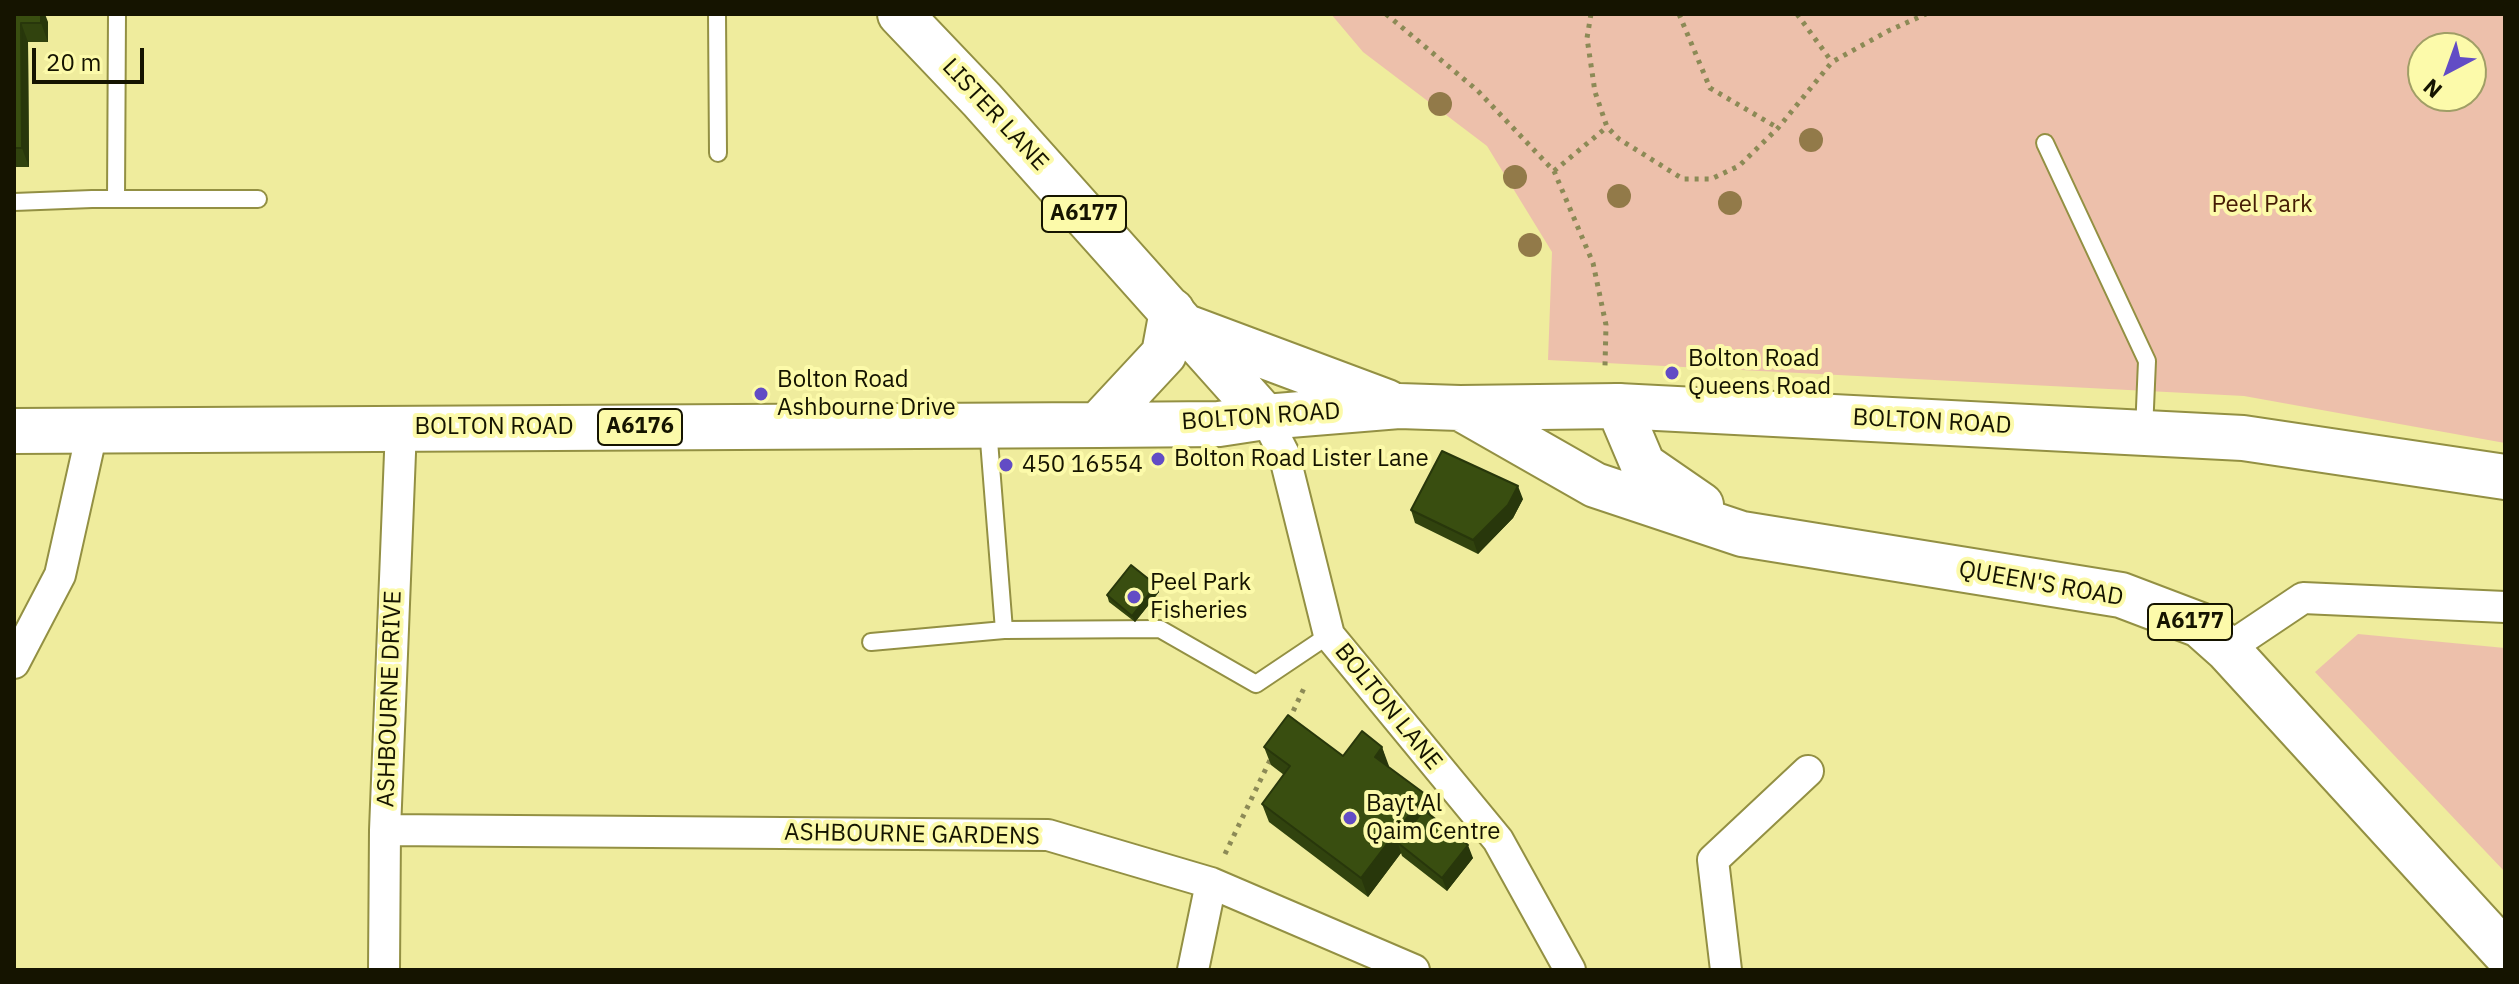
<!DOCTYPE html>
<style>
body{margin:0}
#map{position:relative;width:2519px;height:984px;overflow:hidden;background:#efec9d;font-family:"IBM Plex Sans",sans-serif}
canvas{display:block}
.frame{position:absolute;inset:0;border:16px solid #151400;pointer-events:none}
.north{position:absolute;left:2407px;top:32px;width:80px;height:80px;box-sizing:border-box;background:#fcfaaa;border:2px solid #a09e66;border-radius:50%;rotate:221deg;font-size:22px;font-weight:700;line-height:32px;text-align:center;color:#151400}
.north::after{content:'';display:block;margin:auto;width:28px;height:36px;background:#624cc5;clip-path:polygon(50% 0,100% 100%,50% 72%,0 100%)}
.scale{position:absolute;left:32px;top:48px;width:112px;height:36px;box-sizing:border-box;border:4px solid #151400;border-top:0;padding-left:10px;font-size:24px;line-height:28px;white-space:nowrap;color:#151400;-webkit-text-stroke:6px #fcfaaa;paint-order:stroke}
</style>
<div id="map">
<canvas width="2519" height="984"></canvas>
<div class="frame"></div>
<div class="north">N</div>
<div class="scale">20 m</div>
</div>
<script>
const context = document.querySelector('canvas').getContext('2d');
context.lineJoin = 'round';
function paint(path, color) { context.fillStyle = color; context.fill(path, 'evenodd'); }
const toPath = rows => new Path2D(rows.map(r => 'M' + r).join(''));
function trace(path, color, width, dash) { context.strokeStyle = color; context.lineWidth = width; context.lineCap = dash ? 'butt' : 'round'; context.setLineDash(dash || []); context.stroke(path); }
function drawText(font, color, halo, rows, align = 'center') {
  context.font = font + ' "IBM Plex Sans",sans-serif'; context.lineWidth = 8; context.setLineDash([]); context.textBaseline = 'middle'; context.strokeStyle = halo; context.fillStyle = color; for (const [text, x, y, turn = 0] of rows) {
    context.save(); context.translate(x, y); context.rotate((+turn || 0) * Math.PI / 180); context.textAlign = isNaN(turn) ? turn : align; if (halo) context.strokeText(text, 0, 0); context.fillText(text, 0, 0); context.restore();
  }
}
paint(toPath([
 [1331,14,2505,14,2505,443,2244,396,1548,360,1552,252,1487,146,1363,52],
 [2423,48,2471,48,2471,96,2423,96],
 [2358,634,2505,648,2505,872,2315,672]
]), '#edc0ab');
const lane = toPath([
 [717,14,718,153],
 [2045,143,2147,361,2144,431],
 [116,199,117,14],
 [14,202,92,199,258,199],
 [988,428,1004,630],
 [871,642,1004,630,1160,629,1256,684,1329,635]
]);
const street = toPath([
 [1265,417,1284,454,1329,635,1498,840,1570,970],
 [2227,649,2303,598,2505,607],
 [14,663,60,575,92,432],
 [385,830,1048,835,1211,883,1414,970],
 [384,970,385,830,401,428],
 [1193,970,1211,883],
 [1726,970,1713,860,1808,771]
]);
const secondary = toPath([
 [1618,406,2243,438,2505,477]
]);
const primary = toPath([
 [1098,425,1164,354,1172,311],
 [14,431,1098,425,1219,424,1265,417]
]);
const highway = toPath([
 [900,14,982,100,1265,417,1399,406,1460,408,1618,406,1643,465,1701,505],
 [1189,328,1387,402],
 [1460,408,1595,485,1742,534,2121,595,2200,625,2227,649,2505,953]
]);
trace(lane, '#939043', 20);
trace(street, '#939043', 34);
trace(secondary, '#939043', 48);
trace(primary, '#939043', 48);
trace(highway, '#939043', 48);
trace(toPath([
 [1386,14,1478,91,1554,171,1593,263,1606,325,1605,366],
 [1591,14,1587,38,1595,92,1607,127,1619,139,1683,179,1711,179,1739,166,1778,128,1832,62,1888,31,1926,14],
 [1679,14,1710,88,1778,128],
 [1797,14,1832,62],
 [1554,171,1607,127],
 [1289,720,1305,686],
 [1225,854,1271,758]
]), '#8c8a56', 5, [4, 6]);
trace(lane, '#fff', 16);
trace(street, '#fff', 30);
trace(secondary, '#fff', 44);
trace(primary, '#fff', 44);
trace(highway, '#fff', 44);
context.fillStyle = '#927a49';
for (const [x, y] of [
 [1440,104],
 [1811,140],
 [1515,177],
 [1619,196],
 [1730,203],
 [1530,245]
]) { context.beginPath(); context.arc(x, y, 12, 0, 2 * Math.PI); context.fill(); }
paint(toPath([
 [14,14,48,22,48,42,28,42,29,167,14,167],
 [1523,499,1513,518,1478,554,1415,523,1411,510],
 [1159,592,1135,622,1109,602,1107,595],
 [1264,747,1343,756,1382,747,1388,767,1432,813,1430,815,1473,858,1447,891,1402,856,1401,853,1368,897,1269,822,1262,804,1284,775,1271,765]
]), '#31430e');
paint(toPath([
 [41,14,45,14,48,22,48,42,41,23],
 [21,23,28,42,29,167,22,148],
 [1518,486,1523,499,1513,518,1478,554,1473,540],
 [1156,585,1159,592,1135,622,1132,616],
 [1382,747,1389,766,1382,775,1375,757],
 [1425,794,1432,813,1405,848,1398,843,1401,853,1368,897,1361,878],
 [1468,845,1473,858,1447,891,1442,878]
]), '#28370b');
const building = toPath([
 [14,14,41,14,41,23,21,23,22,148,14,148,14,14],
 [1442,451,1518,486,1508,505,1473,540,1411,510,1442,451],
 [1131,565,1156,585,1132,616,1107,595,1131,565],
 [1288,715,1343,756,1362,731,1382,747,1375,757,1425,794,1361,878,1262,804,1290,766,1264,747,1288,715],
 [1424,810,1468,845,1442,878,1398,843,1424,810]
]);
paint(building, '#394e10');
trace(building, '#28370b', 2);
for (const [x, y, r, color] of [
 [1672,373,8,"#624cc5"],
 [761,394,8,"#624cc5"],
 [1158,459,8,"#624cc5"],
 [1006,465,8,"#624cc5"],
 [1134,597,8,"#624cc5"],
 [1350,818,8,"#624cc5"]
]) { const dot = new Path2D(); dot.arc(x, y, r, 0, 2 * Math.PI); context.fillStyle = color; context.fill(dot); trace(dot, '#fcfaaa', 3); }
for (const [x, y, w] of [
 [1084,214,84],
 [640,427,84],
 [2190,622,84]
]) { const box = new Path2D(); box.roundRect(x - w / 2, y - 18, w, 36, 6); context.fillStyle = '#fcfaaa'; context.fill(box); trace(box, '#151400', 2); }
drawText('bold 22px', '#151400', null, [
 ["A6177",1084,214],
 ["A6176",640,427],
 ["A6177",2190,622]
]);
drawText('24px', '#151400', '#fcfaaa', [
 ["LISTER LANE",995,115,47],
 ["BOLTON ROAD",1261,417,-4],
 ["BOLTON ROAD",1932,422,3],
 ["BOLTON ROAD",494,427],
 ["QUEEN'S ROAD",2041,584,10],
 ["ASHBOURNE DRIVE",390,699,-88],
 ["BOLTON LANE",1388,707,51],
 ["ASHBOURNE GARDENS",912,835,1]
]);
drawText('24px', '#451c05', '#fcfaaa', [
 ["Peel Park",2262,205]
]);
drawText('24px', '#151400', '#fcfaaa', [
 ["Bolton Road",1688,359],
 ["Queens Road",1688,387],
 ["Bolton Road",777,380],
 ["Ashbourne Drive",777,408],
 ["Bolton Road Lister Lane",1174,459],
 ["450 16554",1022,465],
 ["Peel Park",1150,583],
 ["Fisheries",1150,611],
 ["Bayt Al",1366,804],
 ["Qaim Centre",1366,832]
], 'left');
</script>
